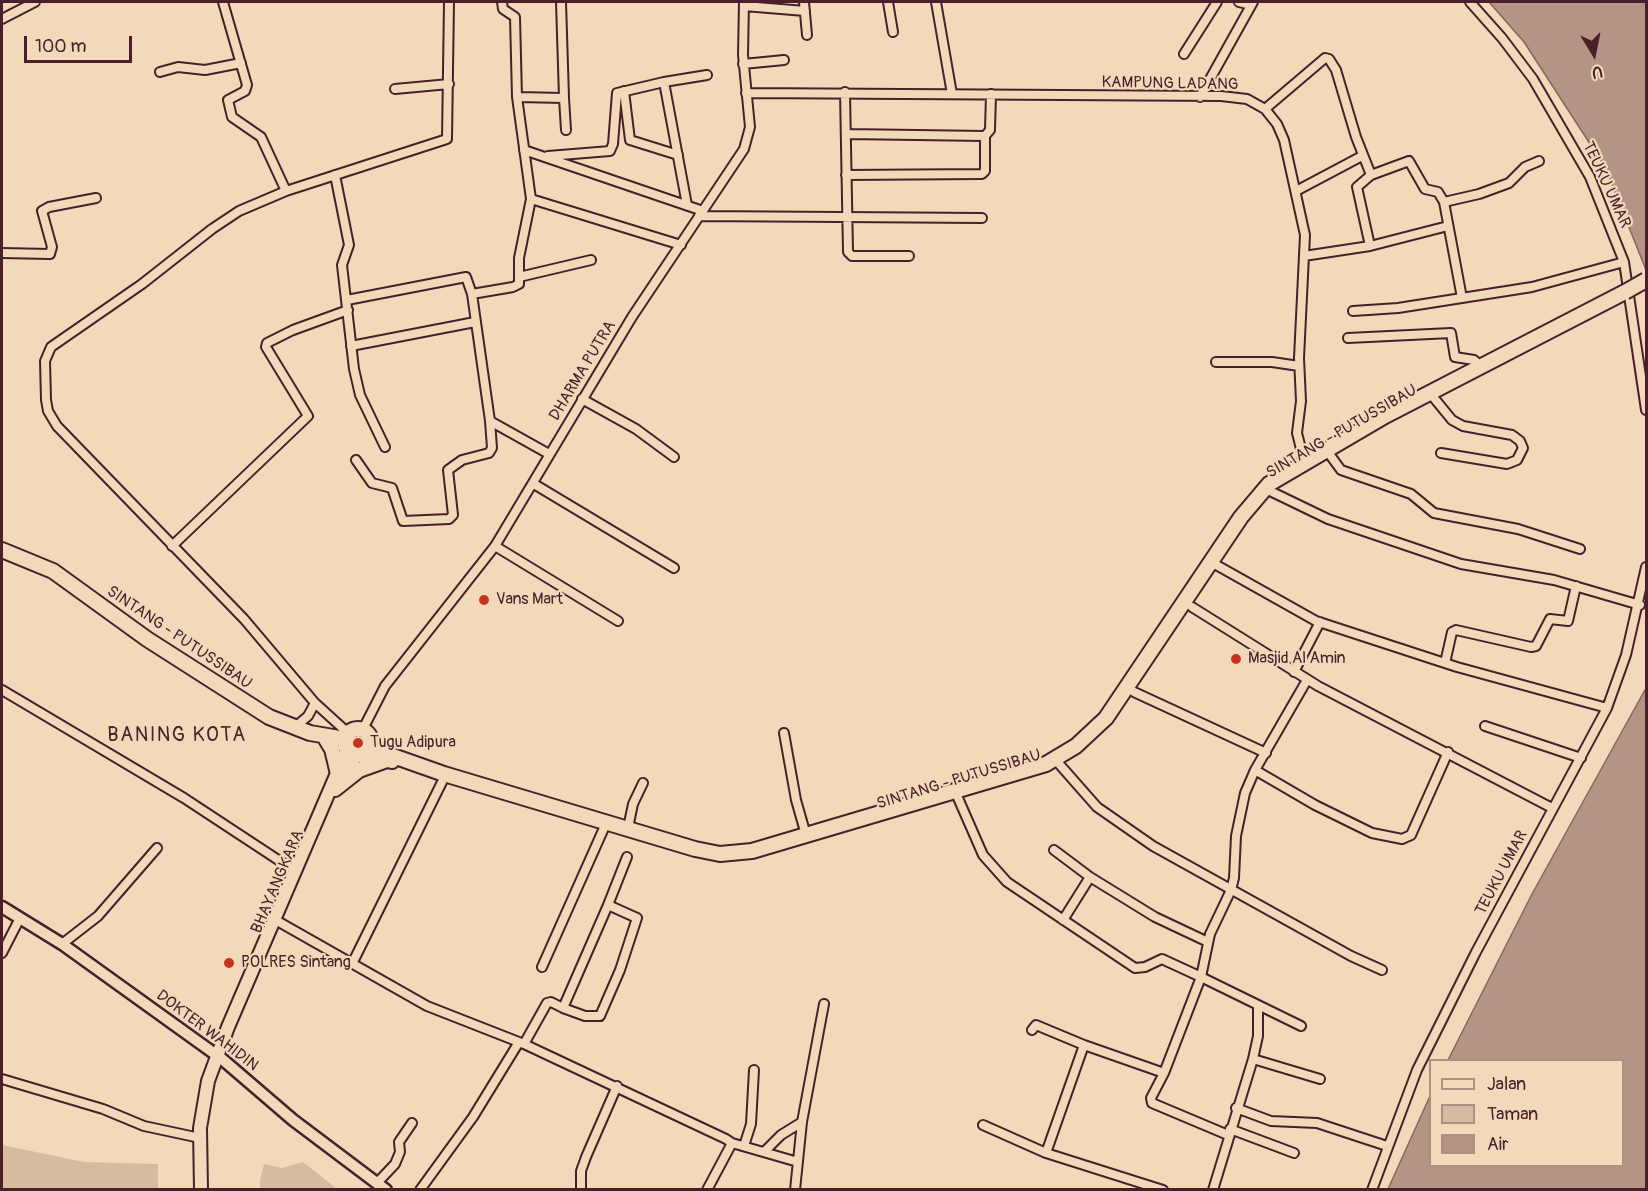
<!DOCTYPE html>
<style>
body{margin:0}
#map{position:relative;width:1648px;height:1191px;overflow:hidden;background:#f2d9b9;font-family:Pangolin,sans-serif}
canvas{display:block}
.frame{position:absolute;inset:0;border:3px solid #4a1f2b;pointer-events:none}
.legend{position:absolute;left:1429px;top:1059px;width:195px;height:108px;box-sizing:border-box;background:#f2d9b9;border:2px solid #af8f80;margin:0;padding:8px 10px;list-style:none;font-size:18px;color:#4a1f2b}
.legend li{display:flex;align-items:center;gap:12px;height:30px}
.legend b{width:30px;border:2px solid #af8f80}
.north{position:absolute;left:1564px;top:24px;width:60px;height:60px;-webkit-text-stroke:4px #f2d9b9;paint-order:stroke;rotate:170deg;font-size:16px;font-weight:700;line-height:24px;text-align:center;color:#4a1f2b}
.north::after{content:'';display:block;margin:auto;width:21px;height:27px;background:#4a1f2b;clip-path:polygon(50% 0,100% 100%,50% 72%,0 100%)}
.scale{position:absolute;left:24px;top:36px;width:108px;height:27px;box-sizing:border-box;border:3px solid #4a1f2b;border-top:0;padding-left:8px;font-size:18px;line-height:21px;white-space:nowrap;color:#4a1f2b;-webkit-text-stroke:4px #f2d9b9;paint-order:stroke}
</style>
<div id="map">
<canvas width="1648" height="1191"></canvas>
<div class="frame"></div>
<ul class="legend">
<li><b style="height:8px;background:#f2d9b9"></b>Jalan</li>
<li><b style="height:16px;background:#d7bba1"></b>Taman</li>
<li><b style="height:16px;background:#b49484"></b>Air</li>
</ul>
<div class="north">U</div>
<div class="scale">100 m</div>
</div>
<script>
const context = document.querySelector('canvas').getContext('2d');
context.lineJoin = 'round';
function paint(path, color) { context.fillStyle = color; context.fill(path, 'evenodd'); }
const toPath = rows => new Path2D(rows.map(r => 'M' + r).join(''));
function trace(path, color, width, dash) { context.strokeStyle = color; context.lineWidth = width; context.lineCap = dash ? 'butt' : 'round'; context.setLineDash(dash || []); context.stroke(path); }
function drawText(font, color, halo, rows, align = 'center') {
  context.font = font + ' Pangolin,sans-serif'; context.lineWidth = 4.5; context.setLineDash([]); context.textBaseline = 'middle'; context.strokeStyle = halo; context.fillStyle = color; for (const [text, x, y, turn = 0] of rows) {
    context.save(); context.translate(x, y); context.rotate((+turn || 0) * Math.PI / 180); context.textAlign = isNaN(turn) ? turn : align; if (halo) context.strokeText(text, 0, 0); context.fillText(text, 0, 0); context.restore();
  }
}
paint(toPath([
 [2,1145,84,1162,158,1164,158,1189,2,1189],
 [303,1162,337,1189,260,1189,260,1181,264,1164,282,1168]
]), '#d7bba1');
const water = toPath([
 [1489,2,1646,2,1646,270,1605,167,1524,42,1489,2],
 [1646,688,1646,1189,1388,1189,1430,1096,1430,1166,1622,1166,1622,1060,1448,1060,1532,894,1646,688]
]);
paint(water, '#b49484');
trace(water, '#8a6560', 1.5);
const street = toPath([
 [223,2,247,85,245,91,228,100,232,117,261,137,286,191],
 [502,2,503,9,515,17,517,97],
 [561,2,564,98,517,97,531,199,681,245],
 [804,2,807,35],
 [888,2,893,32],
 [936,2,952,94],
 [1239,2,1251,5],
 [1470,2,1502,38,1533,79,1590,177,1624,262,1646,410],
 [744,6,805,11],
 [2,19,35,2],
 [1184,54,1217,2],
 [743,64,784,60],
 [160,72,178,67,205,70,241,63],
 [395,89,449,84],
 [624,91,630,140,678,155],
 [845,92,848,252,852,256,909,256],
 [746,93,1221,96,1247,99,1265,109,1277,124,1284,140,1305,235,1299,358,1301,401,1297,433,1304,461],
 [1200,97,1253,2],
 [564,98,566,130],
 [1265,109,1325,58,1329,59,1336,70,1356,137,1371,175,1357,187,1370,246],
 [847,134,985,136],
 [524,150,703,211],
 [548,156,610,151,613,144,617,93,664,82],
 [335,175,349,245,342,265,354,369,360,395,385,447],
 [846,175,982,174,985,171,985,136,990,130,991,94],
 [1371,175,1409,161,1425,189,1438,192,1444,202,1462,298],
 [1296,191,1362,156],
 [1444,202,1479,194,1509,183,1525,167,1539,161],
 [687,205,664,82,707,75],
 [699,216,982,218],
 [2,253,50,254,52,247,42,211,49,207,96,198],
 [1304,256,1370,246,1448,226],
 [519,277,591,260],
 [472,294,513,287,519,284,519,258,531,199],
 [347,300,466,277,472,294,490,421,549,454],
 [1353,311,1398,308,1532,287,1624,262],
 [1348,338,1451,333,1455,357,1474,360,1481,366],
 [351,346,475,322],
 [1216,362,1272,362,1299,366],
 [1434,398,1452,420,1463,426,1512,435,1520,441,1523,448,1517,460,1507,464,1441,453],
 [582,399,636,429,674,457],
 [1330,455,1341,470,1411,494,1434,513,1518,529,1580,549],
 [356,460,372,483,392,488,403,521,449,519,453,515,448,470,462,460,489,453,492,448,490,421],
 [534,484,674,568],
 [1270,491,1328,519,1461,564,1554,580,1640,605],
 [172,546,308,416,266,347,267,343,293,330,348,310],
 [495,546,618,621],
 [1211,562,1316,621,1457,667,1607,708],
 [1192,607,1318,686,1552,808],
 [1445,663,1452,632,1456,630,1531,647,1536,646,1550,619,1568,621,1576,586],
 [1294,672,1320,622],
 [2,690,184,798,295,871],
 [1134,692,1266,753],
 [1485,726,1581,758],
 [295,727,308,716,315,703],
 [363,729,385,686,495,546,632,317,744,149,750,127,743,55,744,2],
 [348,733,315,703,244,619,57,426,48,411,46,400,45,361,51,347,142,284,212,229,239,211,286,191,447,139,449,2],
 [784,733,796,800,806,835],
 [1060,765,1097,807,1153,846,1351,956,1382,970],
 [1255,770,1315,805,1372,833,1402,839,1411,835,1448,752],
 [958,798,983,855,1007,882,1135,968,1145,967,1162,959,1201,977,1164,1073],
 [628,828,633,804,643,783],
 [1054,850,1090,877,1155,917,1208,942],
 [608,905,627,857],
 [1063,920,1090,877],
 [279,922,427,1006,524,1044,726,1139,732,1143,707,1190],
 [62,944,98,916,157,848],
 [2,953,20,918],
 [352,964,443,780],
 [542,967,604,828],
 [1301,1026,1201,977,1210,934,1231,890,1234,878,1236,836,1245,793,1255,770,1307,680],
 [1032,1030,1036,1025,1084,1045,1164,1073,1151,1098,1152,1103,1228,1135],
 [524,1044,547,1003,551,1002,563,1008,608,905,637,918,620,970,600,1016,585,1016,563,1008],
 [1253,1059,1258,1036,1258,1006],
 [2,1079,103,1109,144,1126,200,1138],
 [1236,1108,1271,1121,1317,1123,1387,1146],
 [983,1125,1046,1153,1163,1190],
 [1230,1129,1294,1153],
 [732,1143,798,1162],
 [744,1146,751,1124,754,1070],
 [764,1152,781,1135,802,1122],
 [1046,1153,1084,1045],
 [377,1183,395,1164,400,1152,399,1142,412,1123],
 [420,1190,473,1117,519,1042],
 [581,1190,581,1171,586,1157,617,1086],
 [795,1190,802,1122,824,1004],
 [1213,1190,1253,1059,1320,1079],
 [1372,1190,1417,1070,1476,952,1607,708,1626,655,1646,567]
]);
const secondary = toPath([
 [2,907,62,944,222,1059,293,1120,386,1190]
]);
const primary = toPath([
 [340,779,357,755],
 [201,1190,200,1128,208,1081,228,1027,347,750]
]);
const highway = toPath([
 [2,550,53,571,147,639,269,717,310,733,345,739],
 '345 742a13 13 0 1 1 26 0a13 13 0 1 1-26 0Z',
 [324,736,332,749,337,770],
 [371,743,393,756,444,774,695,849,720,854,752,851,1046,764,1076,746,1106,718,1241,517,1269,484,1385,416,1625,292],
 [362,754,392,761],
 [335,789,359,770,387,760]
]);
trace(street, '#4a1f2b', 12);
trace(secondary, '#4a1f2b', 15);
trace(primary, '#4a1f2b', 16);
trace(highway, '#4a1f2b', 18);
trace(street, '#f2d9b9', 8);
trace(secondary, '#f2d9b9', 10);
trace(primary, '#f2d9b9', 12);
trace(highway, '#f2d9b9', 14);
const highwayBridge = toPath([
 [1625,292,1646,280]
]);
trace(highwayBridge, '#4a1f2b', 18, []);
trace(highwayBridge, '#f2d9b9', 14);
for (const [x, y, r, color] of [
 [484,600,6,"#c8321e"],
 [1236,659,6,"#c8321e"],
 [358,743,6,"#c8321e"],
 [229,963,6,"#c8321e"]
]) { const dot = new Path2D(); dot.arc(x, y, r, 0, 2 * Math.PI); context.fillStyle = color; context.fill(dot); trace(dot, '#f2d9b9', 2); }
drawText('16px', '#4a1f2b', '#f2d9b9', [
 ["KAMPUNG LADANG",1170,84,1],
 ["TEUKU UMAR",1606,185,65],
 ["DHARMA PUTRA",583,371,-59],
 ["SINTANG - PUTUSSIBAU",1342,432,-30],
 ["SINTANG - PUTUSSIBAU",179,638,34],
 ["SINTANG - PUTUSSIBAU",959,780,-17],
 ["TEUKU UMAR",1502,873,-62],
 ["BHAYANGKARA",278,882,-67],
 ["DOKTER WAHIDIN",207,1031,37]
]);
drawText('16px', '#4a1f2b', '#f2d9b9', [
 ["Vans Mart",496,600],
 ["Masjid Al Amin",1248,659],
 ["Tugu Adipura",370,743],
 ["POLRES Sintang",241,963]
], 'left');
context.letterSpacing = '1.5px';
drawText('20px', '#4a1f2b', '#f2d9b9', [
 ["BANING KOTA",177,736]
]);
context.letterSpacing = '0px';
</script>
